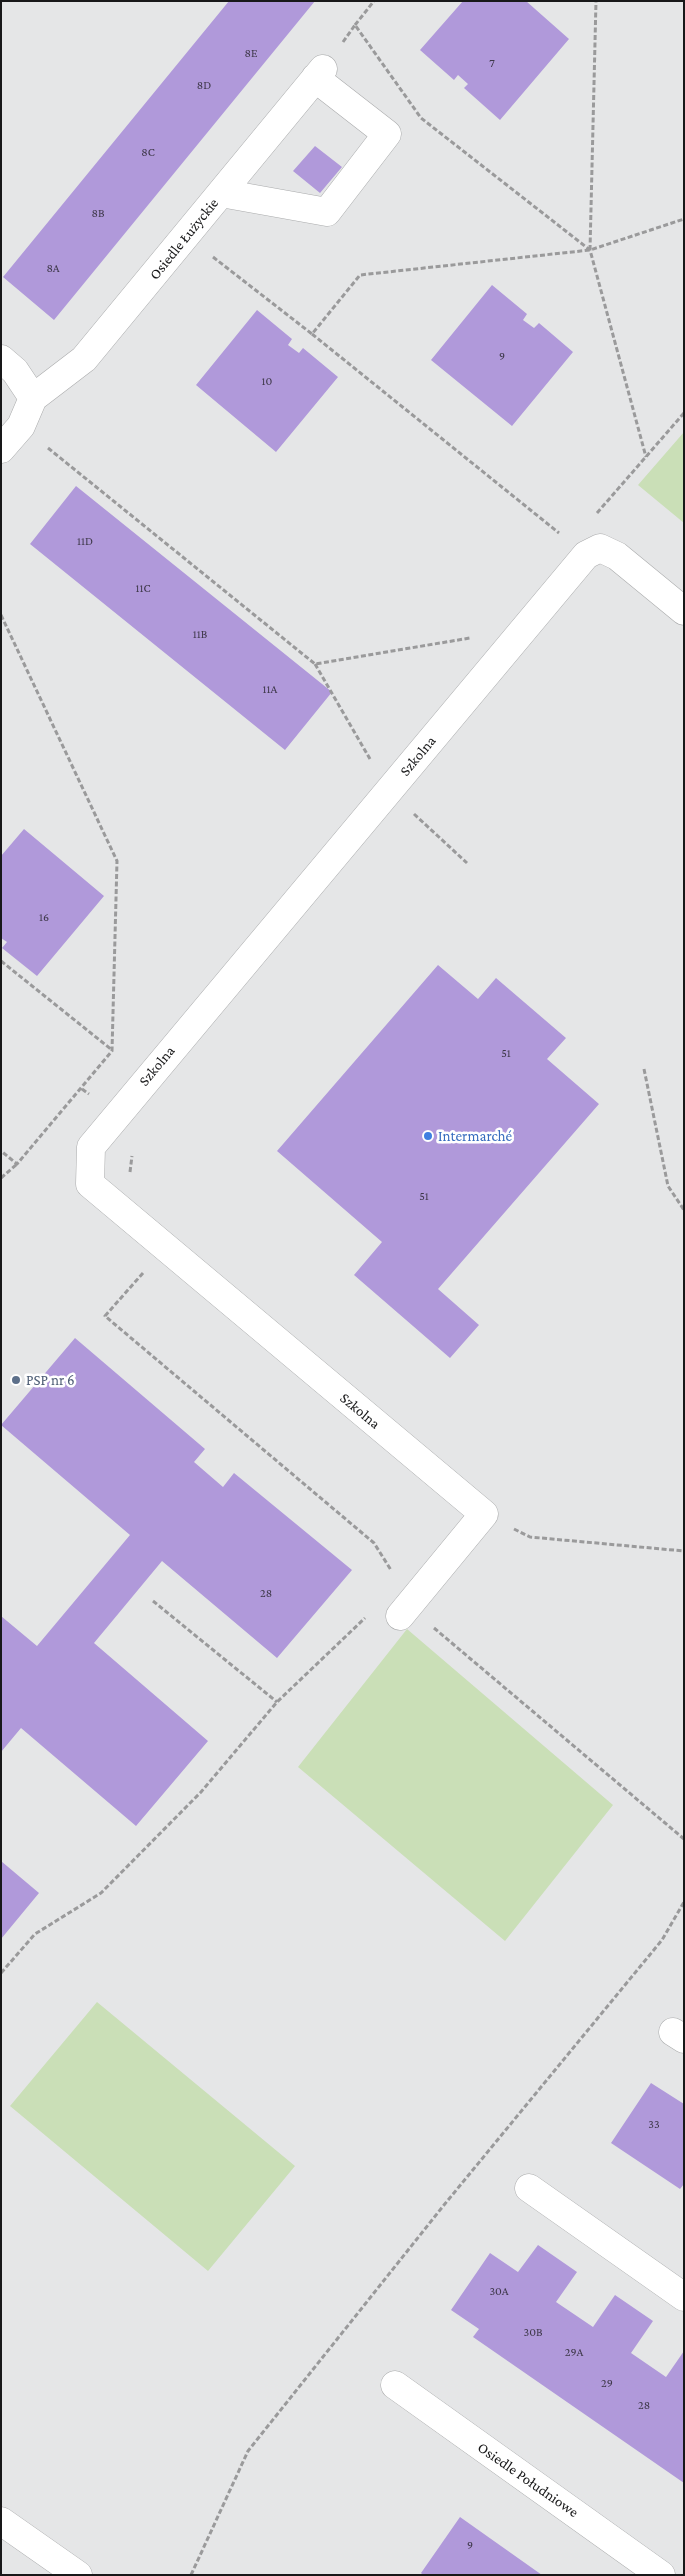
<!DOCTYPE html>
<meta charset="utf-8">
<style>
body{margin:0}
#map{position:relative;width:685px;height:2576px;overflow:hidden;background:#e5e6e7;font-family:"Crimson Pro",serif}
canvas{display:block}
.frame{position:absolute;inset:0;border:2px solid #181819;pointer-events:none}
</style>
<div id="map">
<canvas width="685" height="2576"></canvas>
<div class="frame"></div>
</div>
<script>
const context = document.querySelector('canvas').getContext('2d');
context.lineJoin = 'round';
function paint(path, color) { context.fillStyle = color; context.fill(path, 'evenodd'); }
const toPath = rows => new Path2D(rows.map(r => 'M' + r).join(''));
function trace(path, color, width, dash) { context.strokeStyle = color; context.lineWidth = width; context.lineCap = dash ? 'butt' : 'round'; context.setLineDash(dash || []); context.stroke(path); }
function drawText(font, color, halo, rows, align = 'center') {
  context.font = font + ' "Crimson Pro",serif'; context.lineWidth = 5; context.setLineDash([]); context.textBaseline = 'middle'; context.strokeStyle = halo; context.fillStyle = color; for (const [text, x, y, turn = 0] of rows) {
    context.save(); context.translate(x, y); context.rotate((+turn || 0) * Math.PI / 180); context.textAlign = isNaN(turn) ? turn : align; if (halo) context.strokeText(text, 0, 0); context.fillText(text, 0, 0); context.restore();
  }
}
paint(toPath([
 [684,432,684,523,638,485],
 [407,1629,613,1805,505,1941,298,1767],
 [97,2002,295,2166,208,2271,10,2106]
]), '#cadfb7');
paint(toPath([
 [229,1,315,1,54,320,3,277],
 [463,1,526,1,569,39,500,120,464,88,468,84,458,75,454,80,420,50],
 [315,146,342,167,320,193,293,171],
 [492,285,527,314,523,320,534,328,539,323,573,352,512,426,431,360],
 [257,310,292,339,288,345,299,353,303,348,338,377,276,452,196,385],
 [76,486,332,692,285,750,30,544],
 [24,829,104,896,37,976,2,948,7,942,1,938,1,856],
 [438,965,478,999,496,978,566,1038,547,1059,599,1104,438,1289,479,1325,450,1358,354,1275,382,1242,277,1151],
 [75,1338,205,1449,194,1462,223,1487,234,1473,352,1570,277,1658,162,1561,94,1643,208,1741,136,1826,21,1728,1,1752,1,1616,37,1646,130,1535,1,1425],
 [1,1861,39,1893,1,1939],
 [651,2083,684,2104,684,2184,680,2189,611,2143],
 [538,2245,577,2272,556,2302,593,2327,615,2295,653,2321,631,2353,666,2377,684,2351,684,2483,473,2337,479,2329,451,2310,490,2253,518,2272],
 [460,2517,542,2575,423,2575,421,2573]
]), '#b099da');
const minor = toPath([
 [221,193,327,212,387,134,315,78],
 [1,359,15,371,33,398,21,426,1,449],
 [33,398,84,359,323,69],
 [400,1616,484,1514,90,1184,91,1147,586,555,600,548,617,556,684,611],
 [673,2032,684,2039],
 [529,2188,684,2297],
 [395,2385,661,2575],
 [1,2521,78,2575]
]);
trace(minor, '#aaabac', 29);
trace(toPath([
 [355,25,374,1],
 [343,42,355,25,421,118,590,250,646,457],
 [590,250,596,1],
 [213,257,312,334,360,275,590,250,684,219],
 [312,334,559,533],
 [48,448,315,664,470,638],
 [597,513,684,413],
 [1,615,117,861,112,1051,17,1164,1,1151],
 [315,664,370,759],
 [414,814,467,863],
 [1,961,112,1050],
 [644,1069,668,1186,684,1210],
 [82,1089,89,1094],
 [130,1172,132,1156],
 [1,1178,17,1164],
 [143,1273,105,1316,374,1543,391,1570],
 [514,1529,530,1537,684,1551],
 [153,1601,277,1702],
 [434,1628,684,1839],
 [1,1973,35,1934,101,1893,201,1792,277,1702,365,1618],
 [191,2575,248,2451,444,2205,662,1940,684,1902]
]), '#9a9a9b', 3, [5, 2.5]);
trace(minor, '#fff', 28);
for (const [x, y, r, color] of [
 [428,1136,5,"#3f7fe0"],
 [16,1380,5,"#5c6f8a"]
]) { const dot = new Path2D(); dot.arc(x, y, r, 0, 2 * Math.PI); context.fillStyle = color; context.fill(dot); trace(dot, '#fff', 2); }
drawText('12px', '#3e3849', null, [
 ["8E",251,53],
 ["7",492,63],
 ["8D",204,85],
 ["8C",148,152],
 ["8B",98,213],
 ["8A",53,268],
 ["9",502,356],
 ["10",267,381],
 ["11D",85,541],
 ["11C",143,588],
 ["11B",200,634],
 ["11A",270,689],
 ["16",44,917],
 ["51",506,1053],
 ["51",424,1196],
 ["28",266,1593],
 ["33",654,2124],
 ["30A",499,2291],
 ["30B",533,2332],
 ["29A",574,2352],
 ["29",607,2383],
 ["28",644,2405],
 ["9",470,2545]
]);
drawText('15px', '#181819', '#fff', [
 ["Osiedle Łużyckie",184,239,-51],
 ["Szkolna",418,756,-50],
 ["Szkolna",157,1066,-50],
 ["Szkolna",360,1411,40],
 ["Osiedle Południowe",528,2480,35]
]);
drawText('15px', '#366cbe', '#fff', [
 ["Intermarché",438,1136]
], 'left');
drawText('15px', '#4e5e75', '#fff', [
 ["PSP nr 6",26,1380]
], 'left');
</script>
